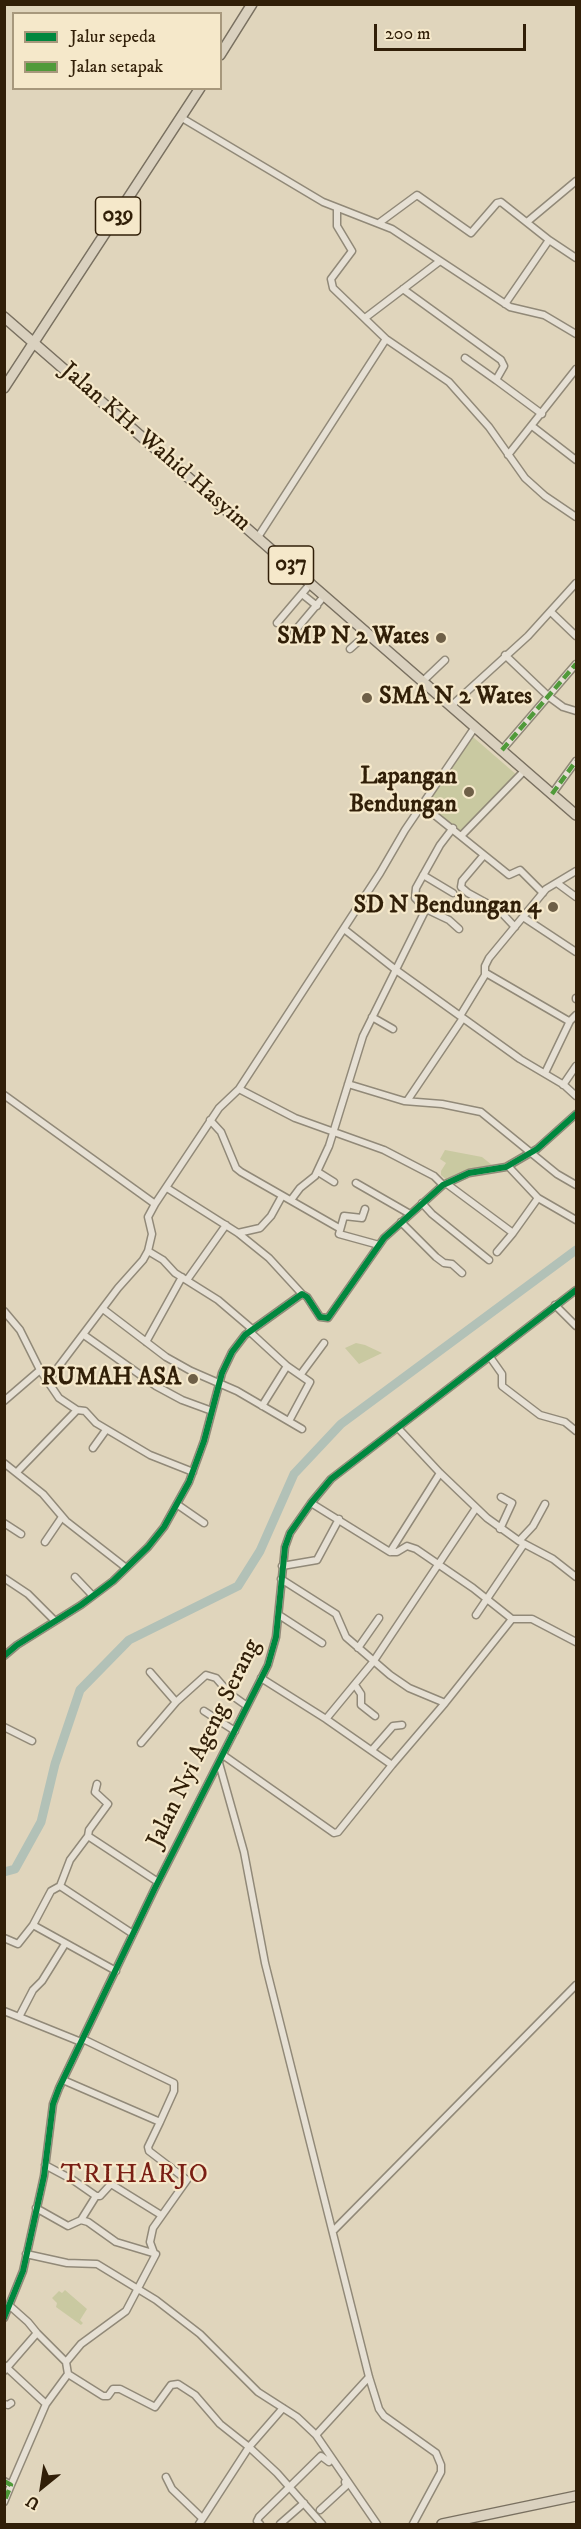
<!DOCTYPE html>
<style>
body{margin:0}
#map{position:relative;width:581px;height:2529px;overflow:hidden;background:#e0d5bc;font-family:"IM FELL DW Pica",serif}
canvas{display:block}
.frame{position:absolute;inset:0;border:6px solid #311f08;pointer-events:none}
.legend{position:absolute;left:12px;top:12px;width:210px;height:78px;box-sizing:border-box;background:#f5e8ca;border:2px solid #a7987c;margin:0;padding:8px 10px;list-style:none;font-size:18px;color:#311f08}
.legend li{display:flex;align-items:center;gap:12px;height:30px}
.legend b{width:30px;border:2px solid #a7987c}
.north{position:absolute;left:12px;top:2457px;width:60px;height:60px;-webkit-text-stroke:4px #f5e8ca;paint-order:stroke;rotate:210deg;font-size:16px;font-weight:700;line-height:24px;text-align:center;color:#311f08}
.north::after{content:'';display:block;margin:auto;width:21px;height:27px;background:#311f08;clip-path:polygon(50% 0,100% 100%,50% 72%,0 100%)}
.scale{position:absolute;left:374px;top:24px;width:152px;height:27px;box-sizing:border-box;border:3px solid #311f08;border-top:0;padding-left:8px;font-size:18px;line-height:21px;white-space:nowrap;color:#311f08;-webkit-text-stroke:4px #f5e8ca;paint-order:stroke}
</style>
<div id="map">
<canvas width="581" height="2529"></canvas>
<div class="frame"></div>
<ul class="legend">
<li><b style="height:8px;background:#00873e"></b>Jalur sepeda</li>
<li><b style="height:8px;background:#509a3a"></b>Jalan setapak</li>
</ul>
<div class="north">U</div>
<div class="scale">200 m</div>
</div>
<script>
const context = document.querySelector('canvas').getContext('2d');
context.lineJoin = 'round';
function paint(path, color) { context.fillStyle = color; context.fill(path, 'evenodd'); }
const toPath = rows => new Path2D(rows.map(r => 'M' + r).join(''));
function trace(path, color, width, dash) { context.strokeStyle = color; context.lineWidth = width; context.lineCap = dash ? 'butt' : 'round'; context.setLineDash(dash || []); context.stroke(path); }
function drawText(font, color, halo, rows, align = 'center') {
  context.font = font + ' "IM FELL DW Pica",serif'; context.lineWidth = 4.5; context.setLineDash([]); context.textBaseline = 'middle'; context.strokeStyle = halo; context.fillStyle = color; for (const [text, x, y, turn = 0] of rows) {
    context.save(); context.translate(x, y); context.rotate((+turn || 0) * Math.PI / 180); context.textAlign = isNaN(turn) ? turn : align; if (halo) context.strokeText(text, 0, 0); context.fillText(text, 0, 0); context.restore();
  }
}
paint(toPath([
 [473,737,518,776,460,835,424,808],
 [445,1150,482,1157,492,1165,471,1169,448,1181,441,1175,441,1171,446,1163,440,1159],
 [356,1343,365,1345,382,1353,359,1364,345,1348],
 [65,2290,87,2309,80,2320,83,2323,81,2325,56,2307,57,2303,52,2298,59,2291,62,2293]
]), '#c9c9a1');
trace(toPath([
 [4,1872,15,1869,41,1822,55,1764,80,1690,129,1640,238,1586,260,1551,294,1474,341,1424,576,1250]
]), '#b2c1b7', 9);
const minor = toPath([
 [182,118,323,202,392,229,510,307,544,315,576,334],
 [337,209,337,226,352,251,331,279,333,288,386,339,449,382,489,427,525,478,545,496,576,517],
 [527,222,576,181],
 [379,223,417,195,471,233,497,203,501,202,549,240],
 [403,289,501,360,504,366,496,380,542,414],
 [505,304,549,240,576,258],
 [365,318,440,261],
 [465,358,496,380],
 [532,426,576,460],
 [508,455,576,369],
 [258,537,386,339],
 [302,594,317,606],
 [551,612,576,636],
 [277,623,311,583],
 [294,632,325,595],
 [350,649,368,633],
 [505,655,548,696,563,707,576,711],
 [423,681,445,660],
 [451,706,528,636,576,583],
 [502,750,576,664],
 [552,794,576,761],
 [422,805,509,875,520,870,543,893],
 [462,835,525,770],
 [484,855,462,881,461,887,468,893,499,910,515,927],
 [423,875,453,893],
 [557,883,576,897],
 [426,909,449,920,459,929],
 [523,917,576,952],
 [344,929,396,970,520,1059,564,1085,576,1096],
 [486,973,567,1020,570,1021,576,1015],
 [576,999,576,998],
 [460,1016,485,975,485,966,489,958,546,889,576,871],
 [372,1017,393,1029],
 [545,1073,570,1021],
 [348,1084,404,1101,442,1104,481,1112,557,1174,576,1185],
 [563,1085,576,1066],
 [239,1089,295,1118,384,1150,434,1176,443,1185],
 [4,1095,155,1204],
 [407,1101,463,1018],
 [210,1120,221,1132,236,1168,241,1172,339,1228],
 [508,1166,538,1198,576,1220],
 [318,1172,334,1182],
 [356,1183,410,1214],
 [447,1184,513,1233,538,1198],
 [167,1188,238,1233,269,1258,302,1294],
 [291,1200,300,1188,315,1176,329,1146,363,1036,426,909,415,898,416,888,440,845,453,828],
 [422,1203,432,1214,489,1260],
 [365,1209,362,1218,344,1216,339,1234,379,1245],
 [401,1222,436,1257,444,1263,452,1264,462,1273],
 [238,1233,260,1228,271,1216,282,1196],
 [148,1251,163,1260,175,1273,218,1300,252,1329],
 [497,1252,513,1233],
 [187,1280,226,1225],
 [555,1305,576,1326],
 [103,1309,166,1357,191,1371,237,1391,302,1429],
 [4,1311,20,1330,40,1370],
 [249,1331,287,1366,310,1382,289,1421],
 [84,1335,156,1386,182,1400,212,1411],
 [146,1342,182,1277],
 [490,1357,502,1374,502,1386,540,1415,565,1422,576,1431],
 [301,1374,324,1343],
 [47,1382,118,1288,143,1260,148,1251,152,1234,148,1217,155,1204,219,1108,239,1089,380,873,405,830,475,727],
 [4,1401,40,1370,59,1398,77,1410,85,1411,96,1423,150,1455,193,1472],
 [262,1406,287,1366],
 [398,1428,440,1473,487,1518,519,1541,553,1559,576,1577],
 [93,1448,106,1430],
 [4,1463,43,1494,66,1521,125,1567],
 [17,1472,77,1410],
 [311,1503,390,1552,397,1552,407,1546,416,1549,473,1588,512,1619],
 [178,1505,204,1523],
 [4,1523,21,1534],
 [500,1529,512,1503,501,1497],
 [519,1541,533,1526,545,1504],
 [45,1542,62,1517],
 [390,1552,440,1473],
 [282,1566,317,1560,339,1519],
 [75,1577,93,1596],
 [4,1578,28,1594,55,1621],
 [281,1579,336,1614,346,1637,390,1675,409,1688,445,1703,512,1619,532,1619,576,1642],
 [279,1615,322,1643],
 [476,1615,524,1544],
 [358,1648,379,1618],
 [4,1656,17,1645,81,1605,113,1581,148,1547,164,1527,189,1482,204,1441,222,1373,232,1352,245,1335,302,1294,307,1297,320,1317,328,1318,384,1238,443,1185,469,1173,506,1167,537,1149,576,1114],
 [150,1672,176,1702],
 [261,1678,326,1719,392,1765,445,1703],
 [355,1685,361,1694,361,1705,375,1716],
 [204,1711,235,1731],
 [326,1719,373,1662,476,1508],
 [4,1727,32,1741],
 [141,1743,176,1702,206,1675,216,1678,230,1694,247,1706],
 [372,1750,393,1726,402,1725],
 [223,1755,334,1833,338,1832,392,1765],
 [219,1763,244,1852,265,1963,369,2377,379,2409,384,2416,436,2453,441,2465,441,2472,413,2524],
 [97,1784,95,1792,108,1804,89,1830,88,1836,158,1882],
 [60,1886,70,1860,88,1836],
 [4,1938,18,1944,33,1925],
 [65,1944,42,1981,33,1990,19,2017,81,2042],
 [116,1971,33,1925,51,1891,60,1886,133,1934],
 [4,2011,19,2017],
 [83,2039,174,2083,174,2091,160,2122],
 [63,2080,160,2122,148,2147,149,2151,187,2180,153,2228,150,2242,154,2253],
 [45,2165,73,2180,96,2196,100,2196,111,2184,161,2215],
 [36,2208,68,2226,81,2220,88,2222,116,2242,156,2254,126,2311,81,2344,66,2362],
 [81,2220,96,2196],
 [334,2230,576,1985],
 [26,2254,67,2263,97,2264,156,2300,200,2334,258,2392,297,2417,316,2435],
 [4,2318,23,2271,44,2176,53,2104,59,2088,155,1888,268,1665,276,1637,285,1547,290,1533,311,1503,331,1479,576,1290],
 [4,2365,46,2404,68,2374,66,2362,37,2333],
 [4,2371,37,2333,28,2322,10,2306],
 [68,2374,103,2396,108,2396,113,2389,120,2389,155,2407,171,2385,178,2384,195,2395,220,2424,249,2447,283,2408],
 [369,2377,316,2435,377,2524],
 [4,2404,8,2405,11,2403],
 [166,2477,172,2489,202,2518],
 [4,2481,11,2485,4,2502],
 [11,2485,46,2404],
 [320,2510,346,2486,345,2482],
 [199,2524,249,2447,277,2473,322,2524],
 [260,2524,257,2521,259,2517,321,2456,329,2462],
 [280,2524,304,2503]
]);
const primary = toPath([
 [220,55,252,4],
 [4,317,576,815],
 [4,388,200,88]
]);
const trunk = toPath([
 [442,2524,576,2496]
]);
trace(minor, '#918978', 9);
trace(primary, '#797060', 12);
trace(trunk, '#797060', 12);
trace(minor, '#e6e0d4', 6);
trace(primary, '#dad1bf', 9);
trace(trunk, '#dad1bf', 9);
trace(toPath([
 [502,750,576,664],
 [552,794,576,761],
 [4,2481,11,2485,4,2502]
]), '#509a3a', 4.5, [9, 4.5]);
trace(toPath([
 [4,1656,17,1645,81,1605,113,1581,148,1547,164,1527,189,1482,204,1441,222,1373,232,1352,245,1335,302,1294,307,1297,320,1317,328,1318,384,1238,443,1185,469,1173,506,1167,537,1149,576,1114],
 [4,2318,23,2271,44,2176,53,2104,59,2088,155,1888,268,1665,276,1637,285,1547,290,1533,311,1503,331,1479,576,1290]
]), '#00873e', 6);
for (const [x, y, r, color] of [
 [441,638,6,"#6e5f47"],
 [367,698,6,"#6e5f47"],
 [469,792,6,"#6e5f47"],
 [553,907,6,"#6e5f47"],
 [193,1379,6,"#6e5f47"]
]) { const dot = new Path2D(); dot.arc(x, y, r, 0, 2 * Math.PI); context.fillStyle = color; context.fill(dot); trace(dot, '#f5e8ca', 2); }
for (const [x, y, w] of [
 [118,216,45],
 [291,565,45]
]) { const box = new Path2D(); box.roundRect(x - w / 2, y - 19, w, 38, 4.5); context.fillStyle = '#f5e8ca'; context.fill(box); trace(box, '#311f08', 1.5); }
drawText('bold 22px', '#311f08', null, [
 ["039",118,216],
 ["037",291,565]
]);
drawText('24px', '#311f08', '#f5e8ca', [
 ["Jalan KH. Wahid Hasyim",155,448,41],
 ["Jalan Nyi Ageng Serang",205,1744,-64]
]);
drawText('bold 24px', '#311f08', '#f5e8ca', [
 ["SMP N 2 Wates",429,638],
 ["SMA N 2 Wates",379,698,"left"],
 ["Lapangan",457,778],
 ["Bendungan",457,806],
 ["SD N Bendungan 4",541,907],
 ["RUMAH ASA",181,1379]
], 'right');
context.letterSpacing = '1.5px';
drawText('27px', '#7a1f14', '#f5e8ca', [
 ["TRIHARJO",135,2176]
]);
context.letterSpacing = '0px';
</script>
